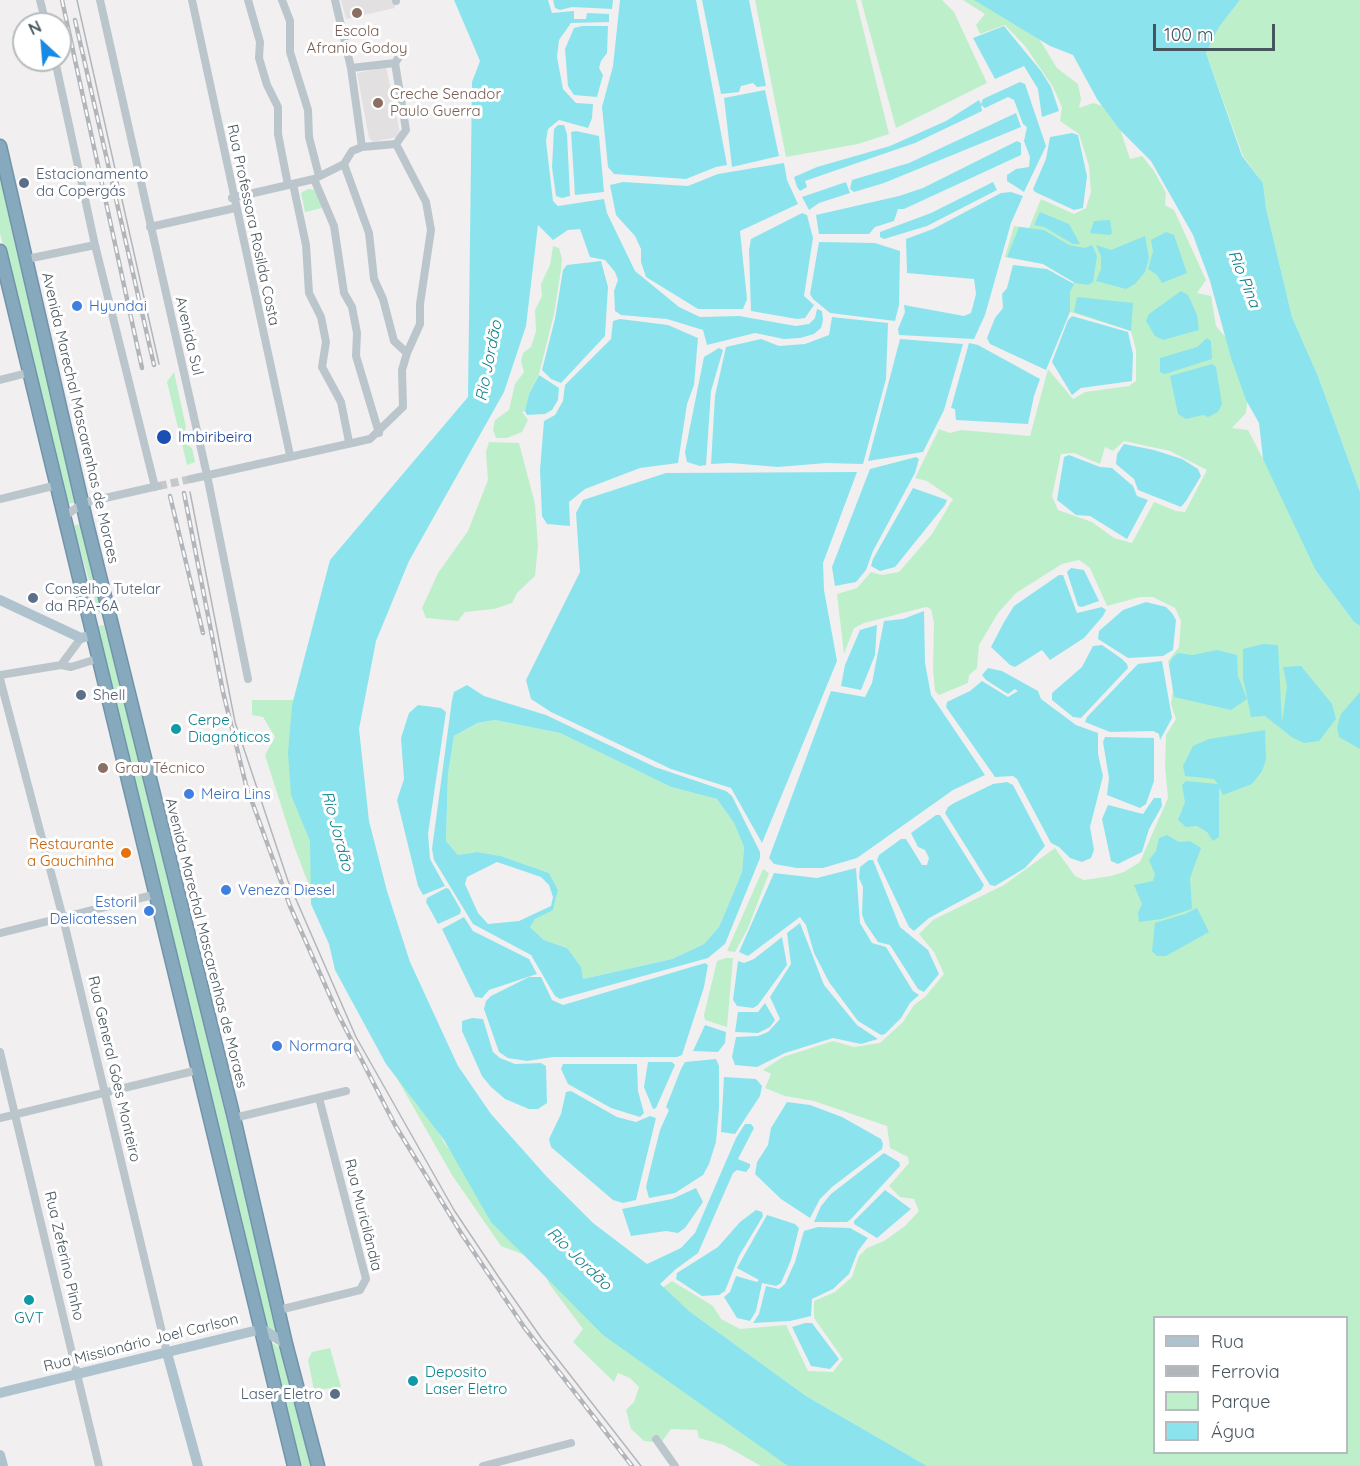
<!DOCTYPE html>
<meta charset="utf-8">
<style>
body{margin:0}
#map{position:relative;width:1360px;height:1466px;overflow:hidden;background:#f2eff0;font-family:Quicksand,sans-serif}
canvas{display:block}
.legend{position:absolute;left:1153px;top:1316px;width:195px;height:138px;box-sizing:border-box;background:#fff;border:2px solid #b5bbbe;margin:0;padding:8px 10px;list-style:none;font-size:18px;color:#47555d}
.legend li{display:flex;align-items:center;gap:12px;height:30px}
.legend b{width:30px;border:2px solid #b5bbbe}
.north{position:absolute;left:12px;top:12px;width:60px;height:60px;box-sizing:border-box;background:#fff;border:2px solid #b5bbbe;border-radius:50%;rotate:334deg;font-size:16px;font-weight:700;line-height:24px;text-align:center;color:#47555d}
.north::after{content:'';display:block;margin:auto;width:21px;height:27px;background:#188ae3;clip-path:polygon(50% 0,100% 100%,50% 72%,0 100%)}
.scale{position:absolute;left:1153px;top:24px;width:122px;height:27px;box-sizing:border-box;border:3px solid #47555d;border-top:0;padding-left:8px;font-size:18px;line-height:21px;white-space:nowrap;color:#47555d;-webkit-text-stroke:4px #fff;paint-order:stroke}
</style>
<div id="map">
<canvas width="1360" height="1466"></canvas>
<ul class="legend">
<li><b style="height:8px;background:#afc3ce"></b>Rua</li>
<li><b style="height:8px;background:#b2b6ba"></b>Ferrovia</li>
<li><b style="height:16px;background:#beefcb"></b>Parque</li>
<li><b style="height:16px;background:#8be4ed"></b>Água</li>
</ul>
<div class="north">N</div>
<div class="scale">100 m</div>
</div>
<script>
const context = document.querySelector('canvas').getContext('2d');
context.lineJoin = 'round';
function paint(path, color) { context.fillStyle = color; context.fill(path, 'evenodd'); }
const toPath = rows => new Path2D(rows.map(r => 'M' + r).join(''));
function trace(path, color, width, dash) { context.strokeStyle = color; context.lineWidth = width; context.lineCap = dash ? 'butt' : 'round'; context.setLineDash(dash || []); context.stroke(path); }
function drawText(font, color, halo, rows, align = 'center') {
  context.font = font + ' Quicksand,sans-serif'; context.lineWidth = 6; context.setLineDash([]); context.textBaseline = 'middle'; context.strokeStyle = halo; context.fillStyle = color; for (const [text, x, y, turn = 0] of rows) {
    context.save(); context.translate(x, y); context.rotate((+turn || 0) * Math.PI / 180); context.textAlign = isNaN(turn) ? turn : align; if (halo) context.strokeText(text, 0, 0); context.fillText(text, 0, 0); context.restore();
  }
}
paint(toPath([
 [341,0,395,0,395,8,346,19],
 [386,67,400,133,397,137,373,142,369,138,357,73]
]), '#e3e0e2');
paint(toPath([
 [755,0,856,0,889,134,858,144,786,157],
 [861,0,942,0,954,12,987,83,896,128],
 [963,0,993,0,1033,29,1057,68,1078,84,1081,99,1079,108,1093,103,1106,107,1118,123,1130,159,1142,156,1154,171,1166,193,1165,205,1174,210,1206,280,1197,293,1211,296,1216,326,1228,340,1248,395,1246,413,1232,428,1248,430,1286,503,1316,571,1354,622,1360,626,1360,1466,927,1466,806,1396,689,1311,662,1288,672,1281,713,1306,721,1319,740,1329,786,1325,808,1371,833,1372,843,1359,814,1318,814,1301,835,1292,852,1277,859,1256,867,1248,884,1241,905,1226,919,1211,914,1199,900,1197,889,1186,909,1163,908,1157,890,1148,887,1126,814,1101,785,1096,765,1088,771,1074,763,1070,783,1057,833,1041,854,1047,880,1043,903,1022,914,1005,925,997,944,974,934,952,919,934,933,920,1004,885,1055,848,1075,876,1084,880,1111,876,1124,872,1140,862,1168,798,1165,767,1166,735,1176,719,1171,704,1173,690,1168,661,1179,647,1181,621,1175,608,1153,597,1140,597,1107,606,1090,568,1079,560,1062,564,1016,593,998,613,979,645,977,668,969,675,968,683,939,695,935,691,933,668,934,623,931,609,926,607,864,623,854,628,844,654,837,594,857,588,871,572,882,575,899,572,932,534,953,499,927,481,915,478,939,429,950,433,961,430,1030,436,1048,369,1073,399,1085,392,1129,386,1136,381,1136,350,1131,331,1070,312,1070,292,1074,282,1043,264,1005,257,1014,226,1029,228,1041,199,1074,214,1086,208,1091,192,1089,166,1079,134,1060,121,1062,107,1053,87,1025,46,1005,25,980,34,976,25,985,14],
 [1124,441,1170,451,1207,470,1185,512,1176,511,1154,502,1132,543,1114,538,1092,522,1058,510,1052,496,1061,454,1074,453,1100,464,1105,447,1113,451],
 [1154,1318,1346,1318,1346,1452,1154,1452],
 [1240,0,1360,0,1360,492,1318,376,1292,317,1266,208,1263,183,1243,156,1206,53,1219,27],
 [3,180,80,502,67,504,0,233,0,183],
 [308,189,317,190,322,208,305,212,301,193],
 [553,246,559,248,562,259,561,270,554,314,539,374,529,394,525,411,522,412,528,420,522,432,507,438,496,438,493,430,495,420,509,410,515,384,524,372,521,361,523,353,531,347,536,331,535,310,542,296,541,284,550,265],
 [174,372,186,427,183,434,185,443,192,448,195,462,187,465,167,382],
 [489,442,519,443,535,504,538,546,535,576,517,593,512,603,494,609,465,612,458,621,426,618,422,608,438,573,468,531,488,480,486,452],
 [84,523,104,605,99,614,73,526],
 [104,625,170,883,278,1336,266,1329,238,1209,222,1153,97,626],
 [252,700,305,700,393,1051,445,1144,468,1173,813,1466,761,1466,724,1445,699,1438,697,1430,671,1429,661,1443,644,1441,631,1429,626,1410,634,1402,639,1387,630,1378,618,1373,614,1382,573,1342,583,1329,550,1285,538,1260,501,1246,452,1175,394,1073,321,917,294,846,265,755,275,737,263,717,252,715],
 [495,720,560,733,671,787,717,799,734,823,744,847,742,872,719,927,704,944,672,959,583,979,567,948,544,940,530,927,535,919,553,909,558,890,549,873,501,856,477,852,458,855,446,841,448,774,454,736,479,723],
 [763,869,769,873,748,928,735,952,727,951],
 [726,958,733,958,727,1027,705,1020,704,1015,717,961],
 [270,1341,283,1350,311,1466,298,1466],
 [330,1348,341,1387,314,1390,308,1360,312,1352]
]), '#beefcb');
paint(toPath([
 [454,0,548,0,552,13,574,11,574,19,586,19,587,13,609,14,609,22,571,23,559,40,557,57,563,89,576,103,593,104,592,118,588,128,559,120,548,129,546,141,553,201,558,206,604,199,607,213,635,271,679,307,700,317,739,316,796,326,809,324,815,318,817,309,822,311,823,320,821,328,814,334,800,338,784,339,755,333,707,345,703,330,667,319,621,315,615,311,614,291,618,280,615,272,605,260,590,257,580,229,568,230,553,240,538,225,526,326,504,392,409,561,376,641,359,729,369,821,387,891,410,962,458,1066,491,1114,547,1177,593,1223,647,1264,681,1248,695,1233,736,1138,745,1124,751,1124,754,1128,738,1159,750,1164,750,1167,746,1172,737,1170,733,1173,698,1253,676,1269,660,1284,689,1311,806,1396,927,1466,788,1466,603,1335,491,1222,444,1140,386,1064,335,970,329,944,311,904,310,841,291,795,288,753,292,705,330,560,468,397,472,82,480,61],
 [553,0,613,0,612,9,572,7,560,10,555,8],
 [620,0,696,0,727,165,716,167,686,179,614,174,608,167,602,107,613,66],
 [702,0,749,0,766,86,757,87,753,83,741,86,739,92,721,94],
 [974,0,1240,0,1219,27,1206,53,1242,156,1263,183,1266,208,1292,317,1318,376,1360,492,1360,626,1354,622,1316,571,1263,459,1259,423,1246,400,1231,358,1210,281,1193,235,1151,161,1120,130,1097,99,1073,55,1050,46],
 [582,26,608,26,607,53,601,61,599,68,603,75,597,97,574,95,568,86,565,49,574,28],
 [1004,26,1041,71,1051,87,1059,111,1042,117,1038,89,1024,66,995,79,973,38],
 [1020,82,1025,84,1046,146,1024,192,1007,181,1007,175,1016,169,1029,167,1030,157,1024,141,1027,127,1023,124,1014,100,1008,97,985,108,981,105,982,111,915,143,805,181,807,187,800,191,797,187,794,177,817,167,890,146,946,121,979,100,981,104,983,99],
 [765,90,779,156,732,167,724,98],
 [1016,113,1021,127,884,183,854,192,850,189,852,180,909,163],
 [558,125,564,125,567,134,570,196,562,198,556,196,552,167,554,129],
 [576,131,599,136,604,192,575,195,571,132],
 [1072,133,1078,135,1087,176,1083,208,1074,210,1035,192,1033,189,1046,159,1050,137],
 [1017,141,1021,143,1021,155,904,209,898,209,894,221,875,227,869,234,819,234,816,215,899,196,923,188],
 [784,163,787,180,798,204,740,231,747,299,743,309,698,309,646,277,641,262,641,249,635,236,616,215,610,185,623,182,688,186,718,174],
 [846,182,850,193,819,203,809,210,802,197],
 [993,182,997,190,927,226,884,239,880,237,880,232,931,213],
 [1011,192,1023,196,1011,223,985,315,974,339,899,335,898,329,905,312,904,305,964,316,971,313,976,294,974,279,907,273,906,239,933,229,1001,193],
 [1040,212,1069,224,1080,244,1073,244,1044,227,1034,225],
 [802,213,807,215,813,238,804,296,814,305,805,318,797,319,751,311,749,250,751,239],
 [1110,220,1112,233,1110,235,1090,233,1094,221],
 [1019,227,1044,230,1069,245,1085,248,1092,245,1097,256,1093,282,1088,285,1075,283,1043,264,1007,257],
 [1166,232,1174,235,1187,273,1162,283,1157,275,1148,269,1153,251,1151,240],
 [1145,236,1149,258,1145,272,1135,284,1126,289,1096,281,1101,269,1101,256,1096,245,1111,250],
 [819,242,875,243,900,251,899,305,895,321,830,313,813,299,810,294],
 [601,261,608,287,605,336,561,383,551,379,542,370,555,319,563,270,567,265],
 [1013,265,1047,269,1074,284,1070,292,1070,312,1046,370,990,344,987,338,995,318,1003,308,1002,294,1007,288],
 [1181,291,1188,295,1197,315,1199,330,1163,340,1155,336,1146,321,1149,314],
 [1077,297,1133,303,1131,331,1074,312],
 [1072,316,1128,332,1133,354,1132,381,1081,388,1072,395,1052,362,1068,320],
 [832,317,888,323,886,379,863,464,826,463,778,467,730,463,711,464,715,396,726,347,761,339,779,346,805,344,829,335],
 [620,319,668,325,698,338,694,385,687,404,678,463,640,468,585,489,569,502,570,526,547,524,542,516,540,470,544,421,555,415,563,401,565,385,611,339,613,321],
 [1207,338,1211,341,1212,359,1165,374,1160,372,1160,358,1197,347],
 [900,339,963,344,944,410,923,452,868,461],
 [969,343,978,345,1040,379,1034,396,1028,424,956,420,955,409,951,408],
 [719,348,723,350,711,391,706,465,700,466,687,462,685,452,704,357],
 [1212,364,1216,367,1222,404,1218,412,1208,417,1203,415,1186,419,1178,414,1170,376],
 [539,375,559,388,558,400,552,410,545,414,527,415,525,411,529,394],
 [1124,444,1154,450,1182,459,1198,469,1201,476,1186,501,1181,507,1138,490,1134,479,1116,464,1117,454],
 [1069,455,1100,467,1112,468,1133,486,1137,496,1148,500,1127,539,1090,516,1076,515,1057,500,1064,457],
 [916,457,919,459,915,473,873,551,866,570,856,582,835,586,832,567,870,469],
 [857,472,823,563,824,590,837,661,762,843,731,788,671,769,551,712,531,699,526,680,580,572,576,513,583,500,666,473],
 [913,488,947,500,945,505,895,567,880,571,871,566,873,559],
 [1071,568,1084,570,1099,601,1082,607,1078,606,1067,572],
 [1059,575,1063,575,1077,613,1102,607,1106,610,1103,616,1084,638,1050,660,1042,650,1015,667,1010,665,991,647,1004,622,1014,606],
 [1146,602,1166,607,1172,613,1176,620,1173,650,1163,656,1128,658,1098,639,1099,631,1123,610],
 [924,611,925,663,931,695,985,775,953,790,857,858,823,868,797,868,774,864,769,858,831,691,865,697,872,683,884,621,903,619],
 [877,625,875,655,861,690,841,686,845,665,860,630],
 [1263,644,1278,645,1282,723,1287,686,1283,667,1301,666,1332,704,1336,719,1319,741,1304,743,1293,738,1265,716,1251,717,1243,678,1243,649],
 [1102,645,1122,659,1127,664,1128,668,1081,718,1073,717,1052,700,1052,693,1082,667,1093,646],
 [1217,650,1237,655,1238,676,1247,699,1231,710,1174,697,1169,664,1173,657,1178,653,1192,655],
 [1162,661,1172,718,1160,740,1159,734,1153,731,1110,732,1085,722,1087,717,1138,664],
 [988,668,1002,671,1038,691,1041,699,1076,725,1098,733,1098,754,1103,776,1090,827,1094,850,1091,858,1082,862,1070,858,1059,847,1051,843,1017,779,1013,776,995,777,946,707,947,702,970,691,982,681,1008,697,1018,691,1015,689,1008,694,986,680,982,675],
 [467,685,484,696,546,715,655,767,726,791,732,796,760,852,760,858,725,944,708,958,560,999,555,996,531,955,473,924,434,860,432,849,452,700,454,692],
 [495,720,560,733,671,787,717,799,734,823,744,847,742,872,719,927,704,944,672,959,583,979,581,967,567,948,544,940,530,927,535,919,553,910,558,890,549,873,501,856,477,852,458,855,446,841,448,774,454,736,478,723],
 [497,862,541,877,549,885,553,897,551,906,519,921,488,924,478,913,465,884,467,877],
 [1360,692,1360,749,1339,737,1337,727,1341,714],
 [418,705,441,708,446,712,428,834,430,859,445,886,423,895,418,886,397,800,404,779,401,738,409,713],
 [1265,730,1266,760,1262,771,1252,784,1223,795,1219,787,1219,837,1213,841,1207,832,1197,826,1186,827,1178,820,1185,802,1182,785,1186,781,1218,784,1214,779,1185,776,1183,766,1193,746,1209,739],
 [1105,737,1154,738,1154,781,1146,804,1140,808,1107,795,1109,778,1103,742],
 [1007,782,1013,785,1045,846,1025,868,995,886,990,885,945,813,948,807,954,803,993,784],
 [1154,798,1161,798,1162,806,1149,829,1142,852,1118,864,1111,861,1102,819,1108,805,1143,814],
 [936,815,940,815,984,885,981,890,929,918,914,931,909,927,877,860,879,855,901,839,906,839,922,865,927,865,929,858,925,850,918,847,911,833],
 [1167,835,1179,842,1190,841,1201,848,1190,878,1192,909,1161,919,1139,922,1138,913,1142,904,1134,885,1153,881,1155,874,1149,860,1156,851,1159,838],
 [869,860,873,860,900,927,928,950,939,974,924,992,918,989,890,945,878,942,865,923,862,914,863,887,859,878,860,867],
 [856,868,860,923,872,943,886,947,913,991,919,995,910,1003,901,1018,885,1034,881,1035,858,1021,829,982,814,953,806,925,800,917,748,956,739,952,774,873,817,878],
 [446,888,449,889,461,910,460,914,438,924,426,902,427,898],
 [1197,908,1209,932,1166,956,1157,956,1152,951,1155,923,1185,914],
 [464,917,473,931,529,959,537,974,489,990,482,998,475,997,442,929],
 [800,923,824,985,857,1025,878,1039,861,1044,833,1038,785,1053,757,1067,735,1065,732,1057,736,1037,758,1036,768,1032,780,1019,770,997,791,964,787,933],
 [782,937,787,965,758,1005,753,1008,737,1006,733,1000,738,961,744,963,754,959],
 [705,963,708,965,704,987,682,1055,677,1057,553,1057,527,1061,508,1058,499,1052,484,1009,486,1001,491,996,529,977,541,977,552,1000,563,1005],
 [765,1003,775,1020,770,1027,758,1033,735,1032,738,1012,758,1012],
 [472,1018,483,1019,493,1052,500,1058,515,1064,541,1063,546,1066,547,1103,538,1109,529,1109,505,1099,491,1087,482,1076,462,1031,462,1021],
 [705,1025,726,1032,725,1043,718,1052,693,1051],
 [716,1059,719,1066,719,1108,716,1142,709,1164,703,1175,675,1193,649,1198,646,1187,649,1174,660,1130,669,1110,666,1107,681,1069,685,1062],
 [648,1062,672,1062,675,1065,656,1108,653,1109,644,1087],
 [563,1064,637,1064,638,1091,644,1113,640,1117,611,1108,568,1084,561,1069],
 [724,1077,756,1079,762,1086,760,1096,735,1134,721,1132],
 [571,1091,617,1117,636,1122,650,1116,656,1118,636,1200,623,1203,613,1200,551,1147,549,1139,561,1114,566,1092],
 [787,1102,810,1105,842,1117,881,1139,883,1144,882,1149,832,1187,820,1199,810,1218,781,1199,755,1174,757,1162,768,1145,771,1128],
 [884,1153,899,1162,900,1166,851,1219,847,1222,814,1222,821,1206,831,1194],
 [696,1188,703,1202,685,1228,678,1233,666,1231,631,1236,622,1209,672,1199],
 [885,1190,911,1209,877,1238,854,1224,854,1221],
 [756,1210,762,1212,763,1216,739,1256,725,1291,719,1295,702,1296,676,1279,677,1273,718,1247,740,1222],
 [767,1215,795,1224,799,1228,791,1260,781,1283,776,1286,762,1283,756,1311,750,1321,737,1318,724,1297,730,1292,736,1276,757,1282,759,1280,737,1268],
 [818,1227,850,1228,868,1238,858,1251,849,1274,833,1289,812,1299,811,1316,790,1321,753,1323,759,1314,766,1286,779,1289,785,1284,795,1262,804,1231],
 [805,1323,812,1323,839,1359,830,1369,811,1366,792,1327]
]), '#8be4ed');
trace(toPath([
 [159,486,191,479]
]), '#c7c8cb', 8, [8, 4]);
const highway = toPath([
 [0,146,86,520,234,1118,286,1344,318,1466],
 [0,251,294,1466]
]);
trace(highway, '#7294aa', 15);
trace(toPath([
 [40,0,46,24],
 [100,0,207,475,248,679],
 [192,0,290,455],
 [248,0,260,42,259,58,267,85,278,107,278,134,288,185],
 [282,0,290,21,290,52,308,110,309,137,319,176],
 [335,0,351,68,362,147],
 [396,0,396,1],
 [55,60,95,245,155,487],
 [351,68,395,63],
 [344,164,369,233,374,279,383,299,394,341,407,353],
 [314,179,334,226,344,293,352,307,357,333,356,356,379,433],
 [293,184,306,245,309,293,321,317,326,342,322,367,341,402,349,442],
 [232,198,314,179,344,164,352,151,362,147,396,144],
 [150,227,235,208],
 [27,259,95,245],
 [0,380,31,372],
 [191,479,370,439,403,407,402,370,407,353,420,324,420,304,431,230,426,202,396,144,406,130,395,63,403,51],
 [0,499,57,485],
 [64,517,83,503,158,486],
 [61,665,81,638],
 [0,675,61,665,71,667,100,658],
 [0,679,63,918,167,1353],
 [0,933,157,894],
 [0,1052,99,1466],
 [0,1118,198,1070],
 [234,1118,346,1091],
 [279,1310,360,1290,366,1279,319,1098],
 [656,1439,675,1466],
 [483,1466,571,1443]
]), '#bbc6cc', 8);
trace(toPath([
 [0,600,81,638,93,635],
 [167,1353,198,1466],
 [0,1393,262,1329,286,1344],
 [0,1455,3,1466]
]), '#afc3ce', 10);
trace(highway, '#87a9be', 12);
trace(toPath([
 [77,0,159,364],
 [190,492,235,722,288,881,356,1037,454,1210,500,1279,542,1339,641,1466]
]), '#b2b6ba', 1.5);
const rail = toPath([
 [62,0,142,368],
 [75,20,154,365],
 [184,493,223,692,246,785,290,906,338,1014,395,1125,461,1233,524,1327,632,1466],
 [170,496,203,633]
]);
trace(rail, '#b2b6ba', 4.5);
trace(rail, '#fff', 2, [7]);
for (const [x, y, r, color] of [
 [357,13,6,"#8d6e63"],
 [378,103,6,"#8d6e63"],
 [24,183,6,"#5c6f8a"],
 [77,306,6,"#3f7fe0"],
 [164,437,8,"#1a4fb4"],
 [33,598,6,"#5c6f8a"],
 [81,695,6,"#5c6f8a"],
 [176,729,6,"#0f9aa8"],
 [103,768,6,"#8d6e63"],
 [189,794,6,"#3f7fe0"],
 [126,853,6,"#e8710a"],
 [226,890,6,"#3f7fe0"],
 [149,911,6,"#3f7fe0"],
 [277,1046,6,"#3f7fe0"],
 [29,1300,6,"#0f9aa8"],
 [413,1381,6,"#0f9aa8"],
 [335,1394,6,"#5c6f8a"]
]) { const dot = new Path2D(); dot.arc(x, y, r, 0, 2 * Math.PI); context.fillStyle = color; context.fill(dot); trace(dot, '#fff', 2); }
drawText('15px', '#785e54', '#fff', [
 ["Escola",357,31,"center"],
 ["Afranio Godoy",357,48,"center"],
 ["Creche Senador",390,94],
 ["Paulo Guerra",390,111],
 ["Grau Técnico",115,768]
], 'left');
drawText('15px', '#4e5e75', '#fff', [
 ["Estacionamento",36,174],
 ["da Copergás",36,191],
 ["Conselho Tutelar",45,589],
 ["da RPA-6A",45,606],
 ["Shell",93,695],
 ["Laser Eletro",323,1394,"right"]
], 'left');
drawText('15px', '#47555d', '#fff', [
 ["Rua Professora Rosilda Costa",253,225,78],
 ["Avenida Sul",189,336,77],
 ["Avenida Marechal Mascarenhas de Moraes",80,418,77],
 ["Avenida Marechal Mascarenhas de Moraes",206,943,76],
 ["Rua General Góes Monteiro",114,1069,77],
 ["Rua Muricilândia",363,1215,76],
 ["Rua Zeferino Pinho",64,1256,77],
 ["Rua Missionário Joel Carlson",141,1343,-14]
]);
drawText('15px', '#366cbe', '#fff', [
 ["Hyundai",89,306],
 ["Meira Lins",201,794],
 ["Veneza Diesel",238,890],
 ["Estoril",137,902,"right"],
 ["Delicatessen",137,919,"right"],
 ["Normarq",289,1046]
], 'left');
drawText('15px', '#164399', '#fff', [
 ["Imbiribeira",178,437]
], 'left');
drawText('15px', '#0d838f', '#fff', [
 ["Cerpe",188,720],
 ["Diagnóticos",188,737],
 ["GVT",29,1318,"center"],
 ["Deposito",425,1372],
 ["Laser Eletro",425,1389]
], 'left');
drawText('15px', '#c56008', '#fff', [
 ["Restaurante",114,844],
 ["a Gauchinha",114,861]
], 'right');
drawText('italic 16px', '#0d828d', '#fff', [
 ["Rio Pina",1244,279,68],
 ["Rio Jordão",489,361,-79],
 ["Rio Jordão",337,831,75],
 ["Rio Jordão",579,1259,44]
]);
</script>
